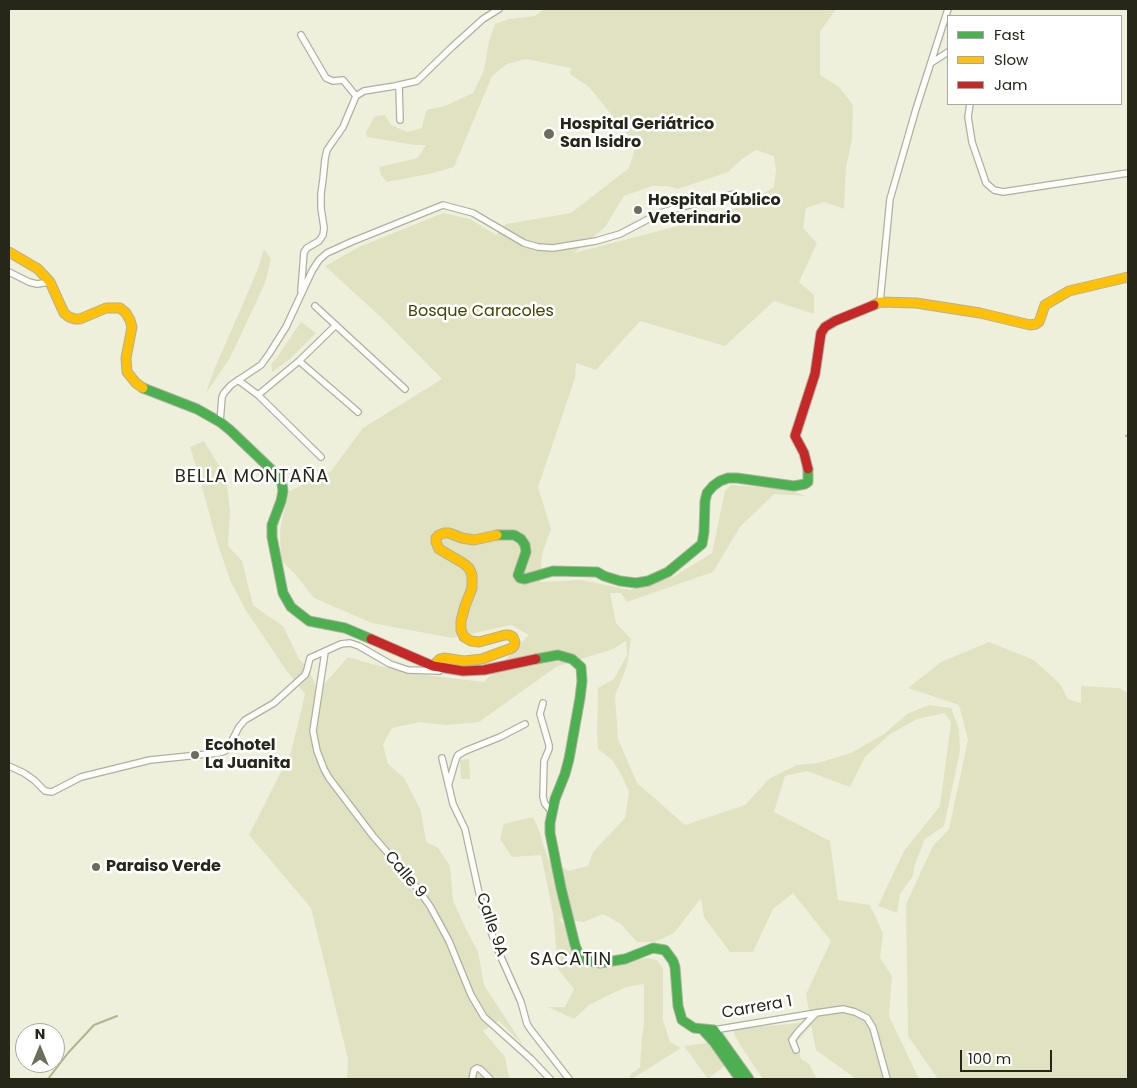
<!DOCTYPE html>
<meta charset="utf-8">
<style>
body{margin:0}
#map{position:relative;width:1137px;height:1088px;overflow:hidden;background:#eff0dc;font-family:Poppins,sans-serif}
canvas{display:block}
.frame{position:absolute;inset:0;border:10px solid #262619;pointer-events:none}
.legend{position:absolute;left:947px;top:15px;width:175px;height:90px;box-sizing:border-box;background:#fff;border:1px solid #a8a8a3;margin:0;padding:6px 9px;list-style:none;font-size:15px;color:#262619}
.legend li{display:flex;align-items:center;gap:10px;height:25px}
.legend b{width:25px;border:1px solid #a8a8a3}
.north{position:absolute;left:15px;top:1023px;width:50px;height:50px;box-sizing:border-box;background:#fff;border:1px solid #a8a8a3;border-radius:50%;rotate:0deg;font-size:14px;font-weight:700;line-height:20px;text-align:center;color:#262619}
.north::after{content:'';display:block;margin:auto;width:18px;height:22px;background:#6c6d5d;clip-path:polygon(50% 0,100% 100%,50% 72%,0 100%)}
.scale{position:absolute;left:960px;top:1050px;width:92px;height:22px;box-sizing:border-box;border:2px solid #262619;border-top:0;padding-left:6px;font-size:15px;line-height:18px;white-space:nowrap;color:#262619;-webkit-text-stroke:4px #fff;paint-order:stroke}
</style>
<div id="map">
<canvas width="1137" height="1088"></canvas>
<div class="frame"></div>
<ul class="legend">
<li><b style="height:6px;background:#4caf50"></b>Fast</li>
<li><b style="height:6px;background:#ffc107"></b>Slow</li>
<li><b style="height:6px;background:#c62828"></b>Jam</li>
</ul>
<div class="north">N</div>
<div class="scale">100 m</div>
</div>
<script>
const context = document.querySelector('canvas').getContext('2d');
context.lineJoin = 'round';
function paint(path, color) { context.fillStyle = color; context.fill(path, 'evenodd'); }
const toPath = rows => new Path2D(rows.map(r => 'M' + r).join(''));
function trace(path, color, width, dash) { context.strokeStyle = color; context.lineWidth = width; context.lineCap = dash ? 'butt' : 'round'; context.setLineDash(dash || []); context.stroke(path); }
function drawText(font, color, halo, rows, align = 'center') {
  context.font = font + ' Poppins,sans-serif'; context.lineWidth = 5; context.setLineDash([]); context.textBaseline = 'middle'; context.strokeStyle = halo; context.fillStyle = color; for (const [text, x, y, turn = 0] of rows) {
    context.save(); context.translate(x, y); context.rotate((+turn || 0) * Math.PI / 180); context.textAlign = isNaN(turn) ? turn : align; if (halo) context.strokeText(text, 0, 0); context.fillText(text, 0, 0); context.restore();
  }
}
paint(toPath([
 [544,9,836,9,820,32,820,75,839,87,853,105,852,139,846,168,844,209,824,202,806,208,803,228,817,243,799,282,814,295,814,314,774,301,725,346,640,321,596,370,576,363,575,378,538,487,551,529,542,554,540,582,581,580,630,590,673,577,712,553,725,491,731,485,787,489,806,496,774,494,740,527,713,572,627,602,621,593,610,593,616,623,631,639,627,666,615,696,618,739,637,783,685,825,745,805,770,778,797,765,818,763,851,753,884,734,907,714,929,705,951,708,959,729,960,751,944,826,925,839,915,864,913,876,900,894,897,913,878,906,904,851,940,806,951,722,945,713,917,719,889,735,865,757,850,787,807,771,785,776,774,812,830,841,838,900,870,905,883,933,880,958,892,976,889,1016,919,1079,856,1079,816,1050,811,1026,798,1040,798,1049,801,1059,809,1064,817,1079,763,1079,742,1048,735,1036,733,1029,811,1022,806,994,831,941,793,893,773,909,753,952,730,952,704,917,701,898,674,933,655,942,637,942,621,924,603,914,584,922,559,919,564,924,572,951,578,962,589,967,612,966,631,960,647,958,657,960,663,969,663,1020,670,1042,681,1048,632,1079,630,1079,630,1075,640,1067,642,1037,644,1025,644,984,626,987,607,996,589,1005,574,1019,548,1007,565,1007,574,989,558,969,553,913,541,855,512,857,500,839,504,824,533,817,539,830,544,847,549,861,569,871,588,866,593,852,625,818,629,792,621,774,612,760,598,749,597,735,598,688,614,679,627,655,626,641,613,649,556,667,479,722,446,725,420,722,392,728,383,744,388,764,404,778,421,811,426,842,438,848,450,866,453,900,465,927,478,952,484,985,523,1045,499,1021,483,1031,505,1057,507,1068,510,1079,347,1079,348,1059,311,908,249,835,291,752,305,694,286,670,245,609,230,580,217,542,198,472,190,447,204,441,226,477,230,512,228,546,242,561,253,605,268,616,283,626,299,659,308,668,318,691,348,657,372,664,408,673,484,682,529,635,511,625,452,638,372,623,314,598,295,574,281,560,280,530,288,492,331,471,363,428,442,379,384,320,325,266,359,247,443,213,470,219,496,235,506,224,571,213,629,168,636,145,589,87,570,74,571,68,526,59,507,64,492,76,454,167,429,174,387,182,381,175,379,167,418,158,426,145,414,145,367,137,366,132,375,116,385,115,391,125,407,132,422,128,426,110,445,106,473,93,484,70,489,41,495,24,509,19,535,16],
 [756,150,774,156,776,170,774,187,745,205,670,228,574,253,605,227,624,196,652,186,667,186,678,189,728,172,742,159],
 [264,249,271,259,265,283,230,358,206,393,214,370,258,269],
 [301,322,316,333,290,359,272,372,271,364,276,359],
 [989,642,1034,660,1060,684,1068,699,1081,703,1081,686,1119,688,1128,693,1128,1079,938,1079,908,1036,906,904,933,846,949,829,968,740,959,705,908,688,941,662],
 [469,759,470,779,461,779,460,760],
 [714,1042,729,1062,708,1079,684,1046]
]), '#e1e2c1');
trace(toPath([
 [1126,436,1128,435],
 [48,1079,68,1053,94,1025,117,1016]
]), '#b3b48a', 2);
const street = toPath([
 [301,35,326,78,333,81,343,80,356,96],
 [931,63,948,52],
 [399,85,400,120],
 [970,104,968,117,972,142,986,183,994,190,1003,192,1128,173],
 [9,272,29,282,37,284,50,282],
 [301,291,304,252,307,248,319,241,323,235,324,228,321,208,321,194,323,179,325,159,327,150,343,127,356,96,364,91,395,86,417,81,452,47,483,19,499,9],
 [880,302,890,199,916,109,948,9],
 [315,306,405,389],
 [299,361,358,412],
 [238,380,258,395,321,457],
 [258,395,299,361,336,325],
 [220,422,222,397,224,393,231,385,261,365,269,354,286,327,312,271,319,260,327,253,351,242,443,205,473,213,524,243,538,247,553,248,596,241,620,234,660,213,681,207,735,194],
 [325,652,313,731,317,751,324,769,329,778,373,836,412,881,430,906,449,941,471,995,484,1017,531,1059,550,1079],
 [543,703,540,714,549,745,549,749,544,761,543,797,545,804,552,812],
 [442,758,453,804,465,829,481,902,496,946,521,1002,527,1024,531,1030,569,1079],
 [9,766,24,773,34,780,45,791,52,792,81,777,150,760,218,753,225,751,229,746,239,727,245,720,274,703,305,675,307,670,310,658,341,644,350,643,359,646,390,664,408,670,439,671],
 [449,783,456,759,458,755,465,751,500,737,525,724],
 [714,1030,816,1013,843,1009,855,1012,867,1018,873,1028,887,1079],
 [796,1050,792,1040,798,1032,816,1013],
 [472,1079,474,1070,477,1068,480,1069,490,1079]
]);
const fast = toPath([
 [143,388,197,409,220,422,230,430,276,474,282,484,283,491,281,501,272,525,272,537,283,593,291,607,309,621,345,628,371,639],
 [497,535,514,535,521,539,525,545,526,552,518,575,520,578,525,579,553,571,597,572,604,576,620,581,636,583,648,581,668,572,702,544,704,532,705,501,707,493,713,486,720,481,728,478,737,478,794,486,805,484,808,482,808,469],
 [536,659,558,655,572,659,581,667,582,681,580,698,569,759,565,774,555,799,550,823,550,833,561,888,575,945,579,955,585,960,600,963,625,959,653,948,665,950,673,961,675,967,678,1006,682,1020,694,1028,714,1030,749,1079],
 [703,1030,714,1042,740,1079]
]);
const slow = toPath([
 [9,252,38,269,50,282,64,313,69,317,75,319,80,319,106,308,120,308,126,313,130,320,132,327,126,358,127,372,136,383,143,388],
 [874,305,880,302,916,303,980,313,1030,325,1036,324,1039,322,1045,305,1069,291,1128,277],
 [433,666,440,659,444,658,464,661,482,659,512,648,514,646,515,642,513,637,509,635,505,635,479,642,471,641,464,637,461,630,461,621,465,606,472,588,472,575,469,568,463,563,439,549,436,542,436,538,439,535,444,533,449,533,462,538,474,540,497,535]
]);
const jam = toPath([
 [808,469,804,453,795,436,815,374,821,333,825,327,835,321,874,305],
 [371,639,433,666,463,671,484,670,536,659]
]);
trace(street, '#afb0a1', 8);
trace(fast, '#afb0a1', 11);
trace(slow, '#afb0a1', 11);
trace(jam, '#afb0a1', 11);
trace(street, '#fdfdfa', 5.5);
trace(fast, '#4caf50', 9);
trace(slow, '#ffc107', 9);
trace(jam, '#c62828', 9);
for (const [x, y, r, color] of [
 [549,134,6,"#6c6d5d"],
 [638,210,5,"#6c6d5d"],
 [195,755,5,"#6c6d5d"],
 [96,867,5,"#6c6d5d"]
]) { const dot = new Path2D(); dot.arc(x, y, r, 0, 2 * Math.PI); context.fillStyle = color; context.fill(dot); trace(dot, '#fff', 2); }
drawText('bold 16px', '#262619', '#fff', [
 ["Hospital Geriátrico",560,125],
 ["San Isidro",560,143],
 ["Hospital Público",648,201],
 ["Veterinario",648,219],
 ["Ecohotel",205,746],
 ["La Juanita",205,764],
 ["Paraiso Verde",106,867]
], 'left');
drawText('16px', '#444301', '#fff', [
 ["Bosque Caracoles",481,312]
]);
drawText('16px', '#262619', '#fff', [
 ["Calle 9",405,875,50],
 ["Calle 9A",491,925,71],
 ["Carrera 1",757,1008,-10]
]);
context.letterSpacing = '1px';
drawText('18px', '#262619', '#fff', [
 ["BELLA MONTAÑA",252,477],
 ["SACATIN",571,960]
]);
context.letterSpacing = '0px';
</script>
